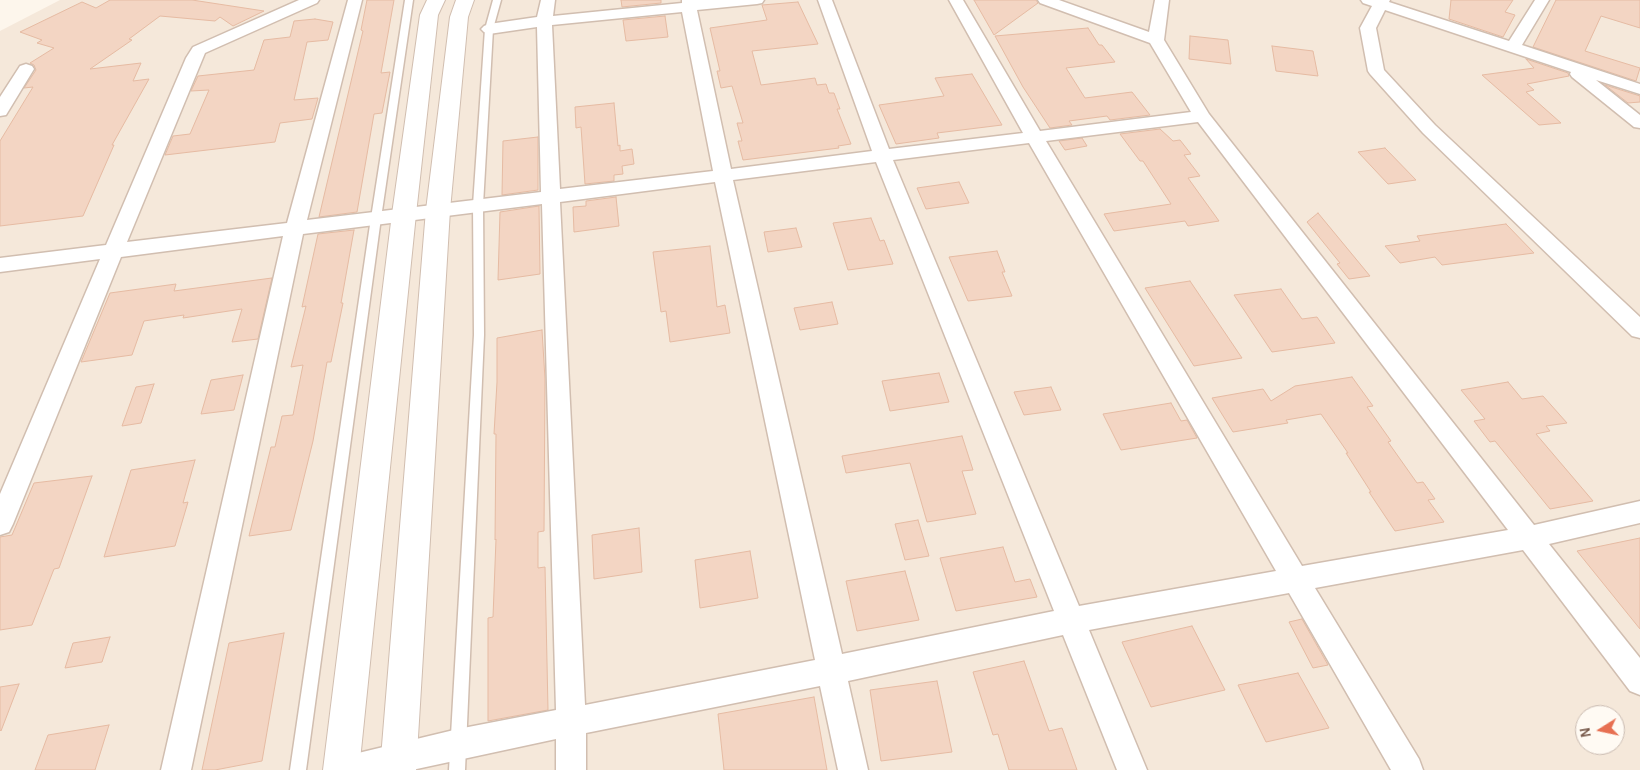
<!DOCTYPE html>
<style>
body{margin:0}
#map{position:relative;width:1640px;height:770px;overflow:hidden;background:#fdf6ec;font-family:"Alegreya Sans",sans-serif}
canvas{display:block}
.north{position:absolute;left:1575px;top:705px;width:50px;height:50px;box-sizing:border-box;background:#fffaf3;border:1px solid #cabbb1;border-radius:50%;rotate:260deg;font-size:14px;font-weight:700;line-height:20px;text-align:center;color:#7a5c4d}
.north::after{content:'';display:block;margin:auto;width:18px;height:22px;background:#e76f51;clip-path:polygon(50% 0,100% 100%,50% 72%,0 100%)}
</style>
<div id="map">
<canvas width="1640" height="770"></canvas>
<div class="north">N</div>
</div>
<script>
const context = document.querySelector('canvas').getContext('2d');
context.lineJoin = 'round';
function paint(path, color) { context.fillStyle = color; context.fill(path, 'evenodd'); }
const toPath = rows => new Path2D(rows.map(r => 'M' + r).join(''));
function trace(path, color, width, dash) { context.strokeStyle = color; context.lineWidth = width; context.lineCap = dash ? 'butt' : 'round'; context.setLineDash(dash || []); context.stroke(path); }
paint(toPath([
 [60,0,1640,0,1640,770,0,770,0,31],
 [1585,715,1615,715,1615,745,1585,745]
]), '#f5e8da');
const building = toPath([
 [110,0,192,0,264,11,233,26,220,17,215,21,160,16,129,39,132,40,90,69,141,63,133,81,149,79,112,145,114,145,83,216,0,226,0,141,33,87,24,88,36,70,34,65,30,63,54,48,37,43,42,40,20,32,82,2,96,8,110,0],
 [367,0,394,0,381,73,390,72,382,113,374,114,357,212,319,217,362,35,363,31,361,30,367,0],
 [621,0,661,0,661,3,622,7,621,0],
 [974,0,1036,0,1038,3,994,35,974,0],
 [1451,0,1513,0,1505,12,1515,15,1503,37,1449,19,1451,0],
 [1556,0,1640,0,1640,28,1601,16,1585,51,1640,68,1636,81,1533,47,1556,0],
 [798,2,818,44,752,51,761,85,815,78,817,85,826,84,829,93,834,93,840,109,837,109,851,144,838,146,839,148,743,160,738,141,742,141,737,123,743,123,732,86,721,88,717,71,720,71,710,28,767,20,762,5,798,2],
 [665,16,668,37,626,41,623,20,665,16],
 [315,19,333,22,328,40,307,42,294,100,318,98,312,119,280,123,275,142,165,155,173,136,190,134,209,90,191,91,198,76,254,70,264,40,290,37,294,21,315,19],
 [1088,28,1099,45,1102,45,1115,62,1066,68,1085,98,1132,92,1150,115,1110,120,1107,116,1069,121,1072,125,1050,128,1023,87,995,36,1088,28],
 [1190,36,1228,40,1231,64,1189,59,1190,36],
 [1272,46,1313,51,1318,76,1276,71,1272,46],
 [1526,59,1568,73,1569,76,1527,84,1534,90,1526,92,1561,123,1539,125,1482,75,1534,68,1526,59],
 [972,74,1002,125,937,133,939,138,896,144,879,105,944,96,935,78,972,74],
 [1605,85,1640,96,1640,102,1628,103,1605,85],
 [614,103,618,146,620,145,620,151,632,149,634,164,622,166,623,174,614,175,614,181,585,184,581,127,576,128,575,107,614,103],
 [1160,129,1173,141,1180,140,1191,154,1184,155,1200,176,1188,178,1219,221,1188,226,1185,221,1114,231,1104,214,1171,204,1143,161,1140,161,1120,134,1160,129],
 [538,137,538,190,502,195,503,141,538,137],
 [1082,138,1087,146,1065,150,1059,141,1082,138],
 [1385,148,1416,180,1388,184,1358,152,1385,148],
 [959,182,969,203,926,209,917,188,959,182],
 [616,197,619,226,574,232,573,207,586,206,586,201,616,197],
 [539,206,540,274,498,280,500,212,539,206],
 [1318,213,1370,276,1349,279,1337,264,1340,263,1307,222,1318,213],
 [871,218,880,241,884,240,893,264,848,270,833,223,871,218],
 [1506,224,1534,253,1442,265,1435,257,1400,263,1385,246,1420,241,1417,236,1506,224],
 [796,228,802,247,768,252,764,232,796,228],
 [354,230,341,303,343,303,331,362,327,362,313,441,291,530,249,536,271,447,275,447,282,416,293,415,303,365,291,367,306,306,302,307,318,234,354,230],
 [710,246,717,307,725,305,730,333,670,342,666,311,661,312,653,252,710,246],
 [997,251,1005,272,1002,272,1012,296,968,301,949,257,997,251],
 [272,278,258,339,232,342,242,309,183,318,184,315,144,321,132,355,81,362,110,293,176,284,174,291,272,278],
 [1190,281,1242,358,1194,366,1145,288,1190,281],
 [1281,289,1302,319,1317,317,1335,343,1272,352,1234,295,1281,289],
 [832,302,838,324,800,330,794,308,832,302],
 [542,330,545,379,544,531,538,532,538,568,545,567,548,710,488,721,488,618,493,617,496,539,495,540,496,434,494,434,497,382,497,338,542,330],
 [939,373,949,402,890,411,882,381,939,373],
 [243,375,234,410,201,414,211,380,243,375],
 [1352,377,1373,406,1367,407,1391,441,1388,442,1417,483,1423,482,1435,499,1428,500,1444,522,1395,531,1369,492,1371,492,1346,453,1348,453,1321,414,1286,420,1288,423,1233,432,1212,398,1263,389,1271,401,1295,386,1352,377],
 [1508,382,1522,399,1543,396,1567,423,1546,426,1550,431,1536,434,1593,501,1550,509,1495,441,1490,442,1474,421,1485,419,1461,390,1508,382],
 [154,384,141,423,122,426,136,387,154,384],
 [1051,387,1061,410,1024,415,1014,392,1051,387],
 [1171,403,1181,421,1187,420,1197,438,1121,450,1103,414,1171,403],
 [962,436,973,470,962,471,976,514,927,522,910,463,846,473,842,456,962,436],
 [195,460,183,503,188,502,175,546,104,557,131,470,195,460],
 [92,476,59,568,54,569,32,625,0,630,0,537,12,535,34,483,92,476],
 [918,520,929,556,905,560,895,524,918,520],
 [639,528,642,572,594,579,592,535,639,528],
 [1640,538,1640,629,1577,551,1640,538],
 [1003,547,1015,582,1030,579,1037,597,956,611,940,558,1003,547],
 [750,551,758,598,700,608,695,560,750,551],
 [905,571,919,620,857,631,846,581,905,571],
 [1302,619,1328,665,1313,668,1289,622,1302,619],
 [1192,626,1225,690,1151,707,1122,642,1192,626],
 [284,633,262,761,215,770,202,770,229,643,284,633],
 [110,637,102,662,65,668,73,643,110,637],
 [1024,661,1049,731,1062,728,1077,770,1009,770,998,734,993,735,973,672,1024,661],
 [1298,673,1329,728,1266,742,1238,685,1298,673],
 [937,681,952,752,881,761,870,690,937,681],
 [19,684,1,731,0,730,0,687,19,684],
 [814,697,827,770,724,770,718,714,814,697],
 [109,725,95,770,35,770,48,735,109,725]
]);
paint(building, '#f3d5c3');
trace(building, '#e6bba3', 1);
const service = toPath([
 [405,0,413,0,381,218,306,770,290,770,371,218,405,0],
 [493,0,501,0,493,29,483,205,484,335,465,770,449,770,474,335,473,205,485,29,493,0]
]);
const minor = toPath([
 [299,0,319,0,317,3,205,53,127,242,287,223,348,0,362,0,307,220,541,192,537,27,489,34,484,32,481,29,484,26,489,24,537,17,541,0,555,0,553,16,682,3,682,0,764,0,762,3,757,4,697,10,731,169,872,151,818,0,832,0,889,149,1023,133,949,0,963,0,1040,131,1191,112,1150,43,1040,3,1038,0,1059,0,1149,32,1155,0,1169,0,1164,40,1209,114,1534,525,1640,501,1640,523,1549,544,1640,658,1640,695,1630,691,1523,550,1315,588,1419,759,1423,770,1391,770,1289,593,1089,630,1147,770,1117,770,1063,635,848,681,868,770,838,770,820,686,586,733,586,770,556,770,556,739,412,770,335,770,339,759,350,755,458,729,556,710,542,204,303,234,191,770,161,770,283,236,121,257,13,524,9,532,0,535,0,494,100,259,0,272,0,258,106,245,186,58,193,47,299,0],
 [682,12,713,171,560,189,552,25,682,12],
 [1198,122,1508,530,1302,566,1046,141,1198,122],
 [1029,143,1276,571,1079,606,893,160,1029,143],
 [876,162,1054,611,842,654,733,180,876,162],
 [715,182,815,660,585,705,560,202,715,182],
 [1361,0,1390,0,1389,2,1509,41,1535,0,1549,0,1522,45,1640,84,1640,94,1596,80,1640,115,1640,128,1634,127,1572,77,1570,74,1571,72,1385,10,1376,28,1384,70,1435,125,1640,317,1640,338,1632,336,1423,133,1370,74,1368,71,1360,28,1372,6,1363,3,1361,0],
 [26,64,32,66,34,69,6,115,0,116,0,97,20,66,26,64]
]);
const tertiary = toPath([
 [427,0,445,0,438,15,416,214,359,770,323,770,392,214,420,15,427,0],
 [456,0,474,0,468,17,450,210,416,770,380,770,426,210,450,17,456,0]
]);
trace(service, '#d1beb0', 3);
trace(minor, '#d1beb0', 3);
trace(tertiary, '#d1beb0', 2);
paint(service, '#fff');
paint(minor, '#fff');
paint(tertiary, '#fff');
</script>
